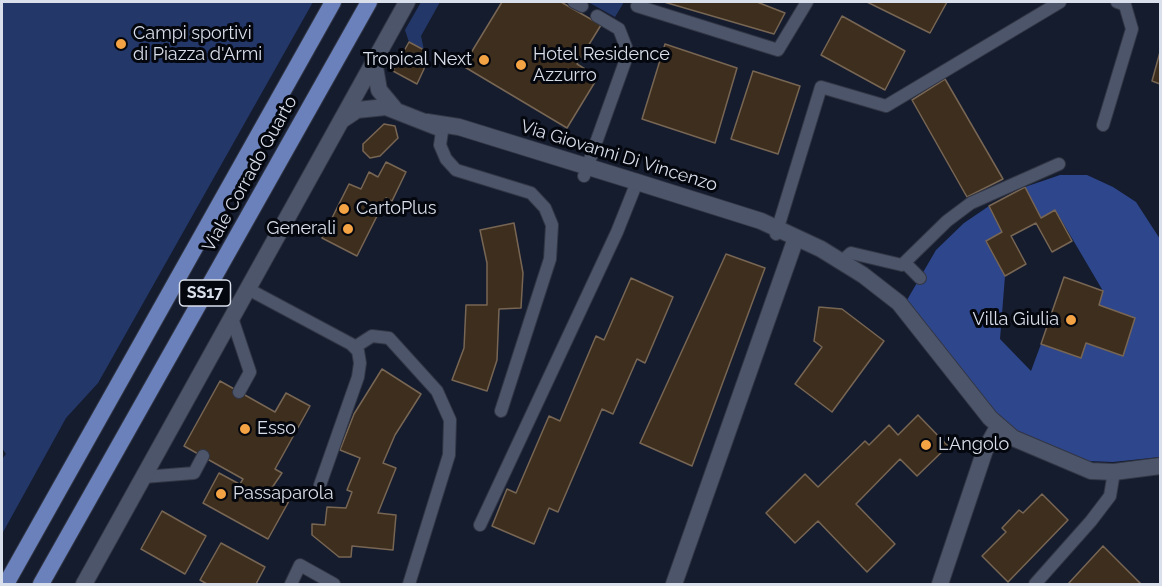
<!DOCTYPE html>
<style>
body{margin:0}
#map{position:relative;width:1162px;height:586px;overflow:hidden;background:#151c2e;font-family:Raleway,sans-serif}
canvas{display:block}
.frame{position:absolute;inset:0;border:3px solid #d9dfeb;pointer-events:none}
</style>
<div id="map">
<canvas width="1162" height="586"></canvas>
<div class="frame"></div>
</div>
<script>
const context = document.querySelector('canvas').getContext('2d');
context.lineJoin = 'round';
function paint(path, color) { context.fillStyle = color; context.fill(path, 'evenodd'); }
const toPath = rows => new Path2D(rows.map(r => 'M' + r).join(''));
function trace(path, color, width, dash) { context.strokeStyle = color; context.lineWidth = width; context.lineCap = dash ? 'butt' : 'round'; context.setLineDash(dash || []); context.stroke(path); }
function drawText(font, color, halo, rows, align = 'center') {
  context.font = font + ' Raleway,sans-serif'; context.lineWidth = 6; context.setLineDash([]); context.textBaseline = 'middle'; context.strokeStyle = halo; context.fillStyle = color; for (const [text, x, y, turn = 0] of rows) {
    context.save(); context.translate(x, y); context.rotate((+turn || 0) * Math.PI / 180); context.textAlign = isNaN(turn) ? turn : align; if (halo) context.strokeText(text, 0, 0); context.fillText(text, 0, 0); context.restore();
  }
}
paint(toPath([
 [2,2,313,2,98,383,66,418,2,534,2,459,6,454,2,448],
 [421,2,440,2,421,36,424,50,409,42,405,30],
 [588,2,624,2,615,17]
]), '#243769');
paint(toPath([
 [1060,175,1087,175,1113,187,1136,202,1160,239,1160,457,1113,462,1087,461,1015,430,999,417,907,300,936,250,964,223,989,206,1002,232,986,241,1005,276,1000,339,1031,371,1041,344,1080,358,1086,343,1123,356,1135,318,1099,305,1103,291,1056,211,1041,218,1025,187]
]), '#2e468b');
const building = toPath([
 [502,2,561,2,601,25,577,64,598,77,567,128,463,66,502,2],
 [664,2,757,2,785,13,774,34,664,2],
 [867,2,947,2,930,33,867,2],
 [842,16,905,51,885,90,821,55,842,16],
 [409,42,424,50,424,69,417,84,393,71,409,42],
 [665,44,737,68,715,143,642,119,665,44],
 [1160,52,1160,84,1152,81,1160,52],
 [753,71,800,86,778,154,731,139,753,71],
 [945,79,1003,179,967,197,912,100,945,79],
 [384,124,395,126,398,138,380,156,370,158,363,151,363,144,384,124],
 [386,162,406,172,392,201,386,198,357,256,322,238,349,184,361,189,369,172,378,177,386,162],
 [1025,187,1041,218,1055,210,1072,241,1052,252,1036,223,1011,236,1026,264,1005,276,986,241,1002,232,989,206,1025,187],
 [514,223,523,273,521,308,499,309,497,360,487,391,452,380,464,348,466,305,487,305,487,263,480,230,514,223],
 [726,254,765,268,692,466,640,443,726,254],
 [1064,277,1103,291,1099,305,1135,318,1123,356,1086,343,1081,358,1041,344,1064,277],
 [631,278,673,297,645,363,637,359,613,414,602,409,558,512,549,508,534,544,492,526,507,489,516,493,549,416,560,421,596,336,604,340,631,278],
 [819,307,842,309,884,341,832,412,795,384,822,347,814,341,819,307],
 [382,369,421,394,395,435,383,463,396,468,378,513,396,515,393,550,352,546,351,557,339,557,312,535,312,524,325,525,327,507,346,508,352,492,347,490,360,458,340,450,354,414,382,369],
 [220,381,275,412,286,393,310,406,275,469,282,473,265,498,240,484,243,479,184,446,220,381],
 [918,415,948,446,917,476,900,459,856,504,895,544,867,572,818,521,795,543,766,513,805,474,818,487,865,441,869,445,889,425,898,435,918,415],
 [219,473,265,498,270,490,289,501,268,539,203,503,219,473],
 [1042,494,1068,520,1008,582,982,556,1006,532,1002,528,1019,510,1023,513,1042,494],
 [162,511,206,536,185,574,141,549,162,511],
 [221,543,265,567,256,584,207,584,200,580,221,543],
 [1103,546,1141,584,1068,584,1103,546]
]);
paint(building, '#3e2e1d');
trace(building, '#786654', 1.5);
const service = toPath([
 [574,2,582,6],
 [639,2,637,6,778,50,807,2],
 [443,125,440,145,446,159,456,170,531,193,545,208,552,225,550,259,501,411],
 [1103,125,1132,29,1125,5,1117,2],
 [584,176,626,59,626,47,619,29,597,16],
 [776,234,821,87,886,106,1060,2],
 [842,261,851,253,902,265,947,221,971,203,1059,164],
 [905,263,920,278],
 [248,289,351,344,358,351,360,363,358,377,320,485],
 [232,318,250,372,239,392],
 [355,347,372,336,389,338,437,391,450,420,449,455,409,584],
 [144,477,194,473,203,456],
 [480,525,617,232,637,182],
 [291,584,300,565,334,584],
 [1035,584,1091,521,1110,496,1114,472]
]);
const minor = toPath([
 [374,61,379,90,394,108],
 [342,120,357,110,386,107,437,127],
 [427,122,459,127,637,182,761,221,821,249,863,275,899,303,990,418,1013,438,1091,471,1114,472,1160,466],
 [84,584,407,2],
 [674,584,796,238],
 [940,584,985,450,998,427]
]);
const primary = toPath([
 [6,584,333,2],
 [41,584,369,2]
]);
trace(service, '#323644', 14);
trace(minor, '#323644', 18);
trace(primary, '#323644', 18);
trace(service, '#4c556a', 12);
trace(minor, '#4c556a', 16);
trace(primary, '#6a81bc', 16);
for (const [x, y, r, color] of [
 [121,44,6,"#f4a344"],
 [484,60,6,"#f4a344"],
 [521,65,6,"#f4a344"],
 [344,209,6,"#f4a344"],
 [348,229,6,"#f4a344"],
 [1071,320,6,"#f4a344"],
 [245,429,6,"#f4a344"],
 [926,445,6,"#f4a344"],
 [221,494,6,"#f4a344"]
]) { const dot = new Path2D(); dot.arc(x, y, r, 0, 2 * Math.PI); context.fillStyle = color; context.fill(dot); trace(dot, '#05070e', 2); }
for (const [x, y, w] of [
 [205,293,51]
]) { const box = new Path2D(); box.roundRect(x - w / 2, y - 13, w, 26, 4.5); context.fillStyle = '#05070e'; context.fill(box); trace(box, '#d9dfeb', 1.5); }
drawText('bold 16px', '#d9dfeb', null, [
 ["SS17",205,293]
]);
drawText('18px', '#d9dfeb', '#05070e', [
 ["Campi sportivi",133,34],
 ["di Piazza d'Armi",133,55],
 ["Hotel Residence",533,55],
 ["Azzurro",533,76],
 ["Tropical Next",472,60,"right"],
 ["CartoPlus",356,209],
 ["Generali",336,229,"right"],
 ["Villa Giulia",1059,320,"right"],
 ["Esso",257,429],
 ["L'Angolo",938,445],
 ["Passaparola",233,494]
], 'left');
drawText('18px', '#d9dfeb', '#05070e', [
 ["Via Giovanni Di Vincenzo",619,156,17],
 ["Viale Corrado Quarto",250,174,-61]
]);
</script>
